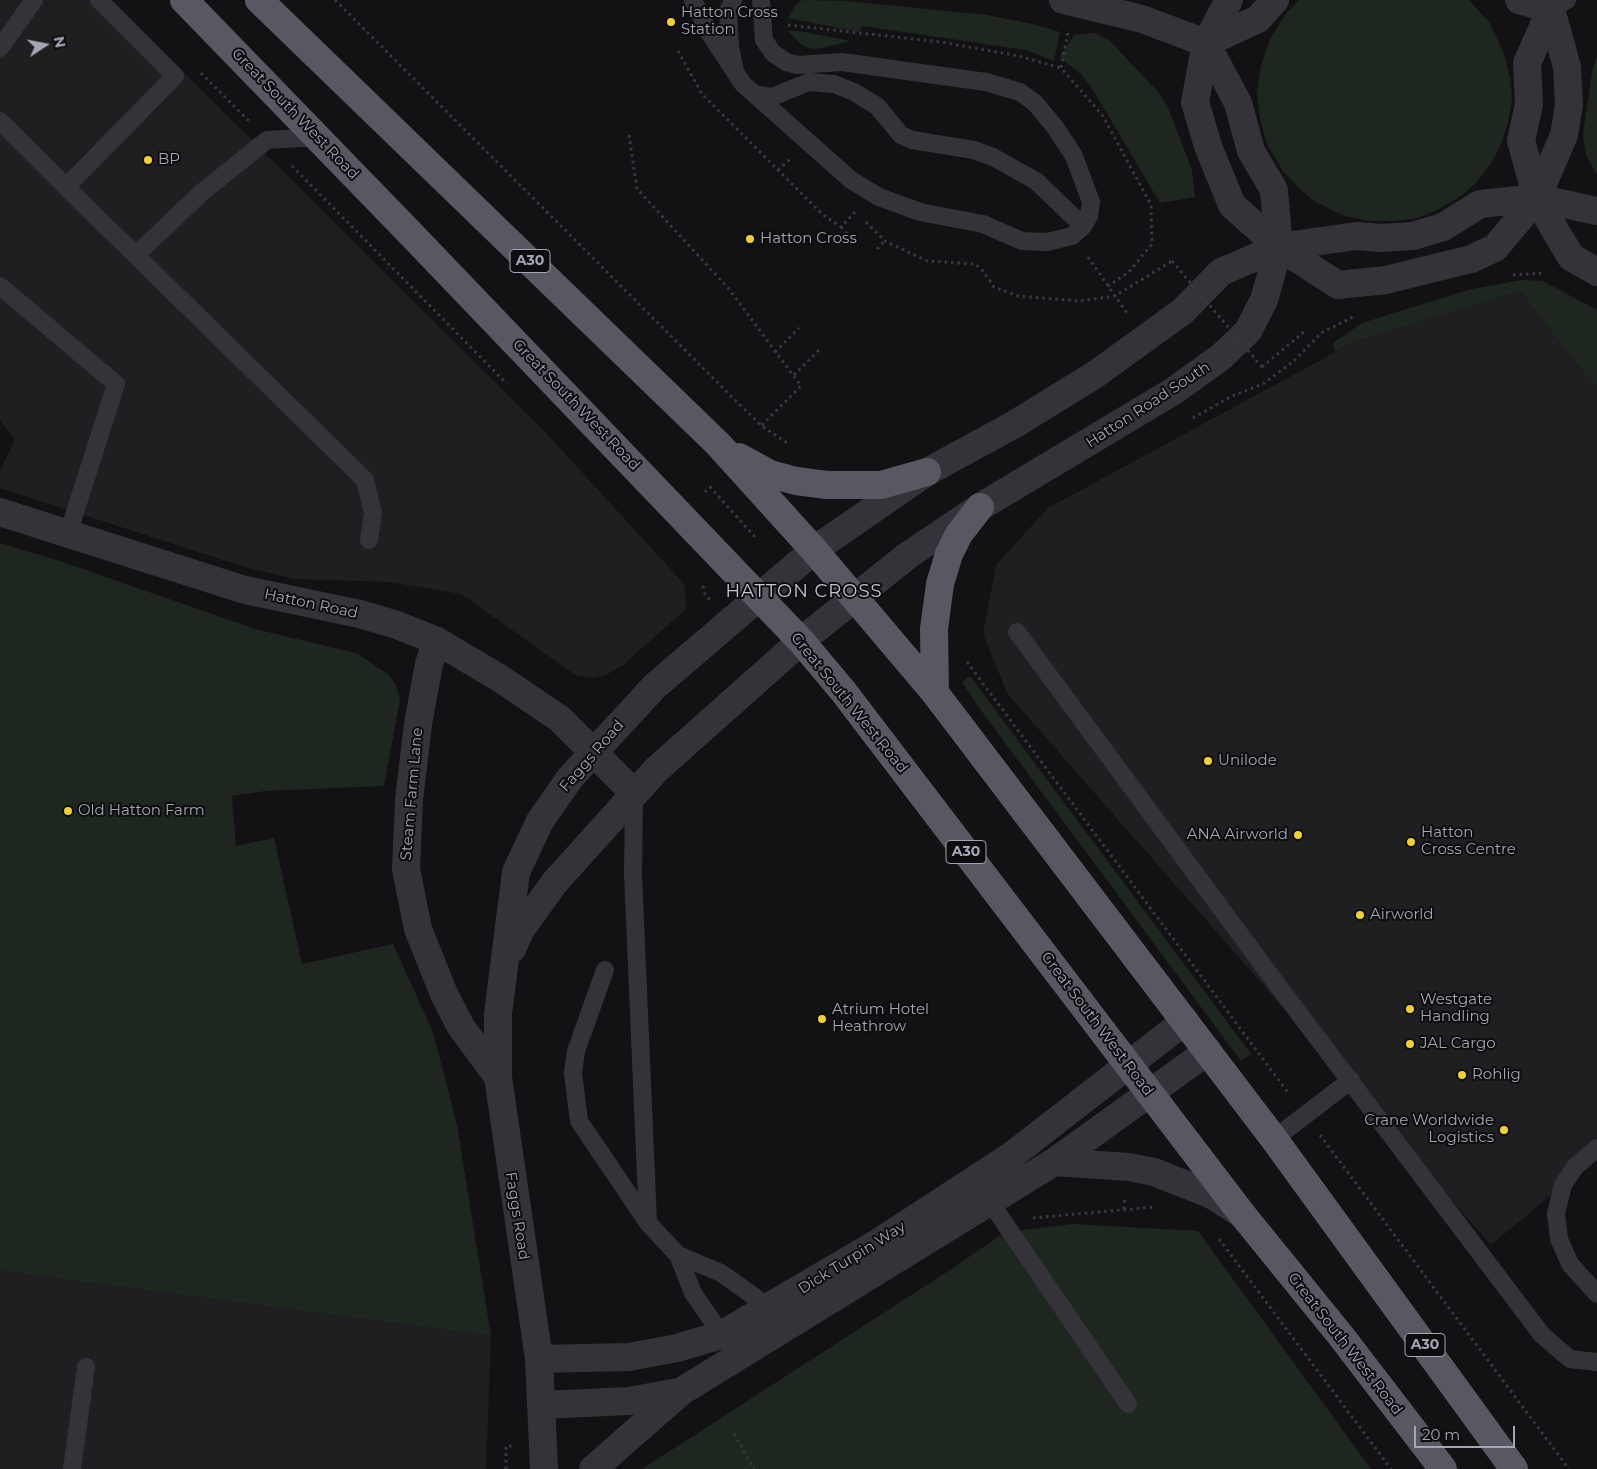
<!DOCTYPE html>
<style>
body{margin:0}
#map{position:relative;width:1597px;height:1469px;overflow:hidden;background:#121214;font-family:Montserrat,sans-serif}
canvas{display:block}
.north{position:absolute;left:20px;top:20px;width:50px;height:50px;-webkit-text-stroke:4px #0d0d0f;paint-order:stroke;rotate:79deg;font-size:14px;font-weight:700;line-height:20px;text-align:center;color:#a3a6b4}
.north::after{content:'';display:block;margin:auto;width:18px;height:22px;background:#a3a6b4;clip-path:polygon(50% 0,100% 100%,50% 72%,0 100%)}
.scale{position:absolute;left:1414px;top:1426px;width:101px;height:22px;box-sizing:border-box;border:2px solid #a3a6b4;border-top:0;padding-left:6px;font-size:15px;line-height:18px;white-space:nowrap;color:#a3a6b4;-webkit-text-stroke:4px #0d0d0f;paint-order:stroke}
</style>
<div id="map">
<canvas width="1597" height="1469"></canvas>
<div class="north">N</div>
<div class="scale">20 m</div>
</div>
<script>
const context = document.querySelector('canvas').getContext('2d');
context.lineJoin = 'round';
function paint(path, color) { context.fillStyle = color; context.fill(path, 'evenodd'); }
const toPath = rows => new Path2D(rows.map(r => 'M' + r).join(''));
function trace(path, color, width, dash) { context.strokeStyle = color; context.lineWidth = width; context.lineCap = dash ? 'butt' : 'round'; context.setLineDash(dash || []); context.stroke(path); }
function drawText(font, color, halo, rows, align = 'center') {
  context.font = font + ' Montserrat,sans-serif'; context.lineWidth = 4; context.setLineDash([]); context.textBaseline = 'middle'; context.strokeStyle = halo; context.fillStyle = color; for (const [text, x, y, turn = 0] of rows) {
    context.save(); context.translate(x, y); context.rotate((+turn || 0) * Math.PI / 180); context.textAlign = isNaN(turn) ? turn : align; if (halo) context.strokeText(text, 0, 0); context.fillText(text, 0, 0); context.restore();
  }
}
paint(toPath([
 [0,0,111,0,547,434,685,585,686,609,622,666,606,675,593,678,577,676,461,594,389,582,295,579,248,568,0,488,0,471,15,439,0,420],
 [1520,291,1586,376,1597,385,1597,1157,1491,1245,1007,693,983,634,996,565,1048,508,1354,342],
 [0,1271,491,1336,486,1469,0,1469]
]), '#1f1e21');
paint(toPath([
 [802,0,847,1,987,15,1032,24,1060,32,1054,61,1026,50,862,26,859,32,788,18,796,4],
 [1299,0,1469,0,1489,22,1503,51,1510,77,1512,99,1508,123,1500,147,1492,162,1476,183,1461,196,1437,210,1418,218,1394,221,1368,221,1342,215,1314,201,1300,189,1283,171,1267,144,1260,119,1257,92,1261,66,1270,39,1285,15],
 [788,31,799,31,851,41,817,49,808,48,801,44],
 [1095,33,1109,40,1160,94,1169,110,1192,170,1195,197,1160,203,1090,85,1080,73,1059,57,1074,35],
 [1597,56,1597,175,1586,155,1583,134,1592,71],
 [1522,280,1543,281,1597,310,1597,385,1586,376,1520,291,1354,342,1335,352,1333,343,1362,323,1468,290],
 [0,543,60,561,255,629,356,653,388,674,396,685,400,699,384,786,265,791,232,796,236,846,274,838,302,964,393,944,433,1032,457,1125,491,1336,0,1271],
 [970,676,1251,1054,1241,1061,977,705,962,682],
 [1073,1224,1198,1231,1371,1469,642,1469,950,1270,1005,1232]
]), '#1e2620');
trace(toPath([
 [335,0,741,406,762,426,790,445],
 [788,25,941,42,1019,56,1061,68],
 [1068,33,1061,68,1103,116,1151,205,1152,244,1129,272,1108,286],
 [678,51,702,94,822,214,841,227,855,212],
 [201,73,250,122],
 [629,135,637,189,729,289,801,386,762,425],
 [292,166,507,384],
 [778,170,790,159],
 [866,222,885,241,927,261,975,264,983,271,994,287,1018,296,1079,301,1115,296,1172,261],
 [841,227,850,237],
 [877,249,885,241],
 [1088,257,1127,313],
 [1513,275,1544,273],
 [775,352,799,328],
 [1262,367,1305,331],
 [794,375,819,350],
 [1193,418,1232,396,1263,384,1294,361,1321,333,1355,316],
 [705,492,710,487,754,536,757,533],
 [703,586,705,594,710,600],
 [967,662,1289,1094],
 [1320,1135,1569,1469],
 [1124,1209,1125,1197],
 [1033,1218,1154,1207],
 [1219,1239,1391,1469],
 [734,1434,754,1469],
 [506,1469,506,1446,513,1446]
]), '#393a40', 3, [2.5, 4]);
trace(toPath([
 [99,0,175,76,66,187,365,480,373,513,369,540],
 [693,0,710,34,743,84,851,180,879,197,920,212,983,224,1022,241,1047,242,1072,236,1083,226,1089,216,1091,202,1074,156,1055,127,1035,103,1020,92,986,82,842,62,797,65,786,62,773,53,764,40,761,0],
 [733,0,728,11,730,47,734,67],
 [1551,9,1567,0],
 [0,48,34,0],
 [755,94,772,97,809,82,834,84,854,92,877,106,901,135,912,140,974,150,993,157,1036,181,1083,226],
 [0,121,66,187],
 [136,255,201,193,267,140,318,137],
 [0,286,116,384,68,534],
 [1017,632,1282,991,1542,1335,1570,1359,1597,1362],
 [634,793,633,874,648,1222],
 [605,970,576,1051,573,1073,579,1121,648,1223,678,1255,721,1273,759,1300,769,1316],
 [1274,1139,1351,1080],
 [1597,1148,1575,1167,1563,1185,1556,1213,1559,1239,1570,1264,1597,1294],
 [984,1193,1128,1404],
 [678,1255,693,1293,726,1341],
 [72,1469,86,1367]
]), '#333339', 18);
trace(toPath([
 [437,641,429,664,418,724,409,800,406,869,418,929,444,994,461,1027,498,1077]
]), '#333339', 28);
trace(toPath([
 [1063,0,1142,19,1206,43],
 [1229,0,1206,43,1195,102,1208,146,1232,205,1279,247,1338,285,1386,280,1471,259,1495,248,1537,198,1564,135,1569,105,1567,67,1551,9,1544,0],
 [1519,0,1551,9],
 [1551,9,1527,63,1529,104,1521,141,1537,198,1552,225,1571,257,1597,272],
 [1206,43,1258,19,1275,0],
 [0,512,245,590,360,614,397,625,437,641,501,679,560,719,634,793],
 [512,949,521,929,555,882,656,770,801,641,907,556,980,507,1172,392,1221,357,1248,331,1264,300,1279,247,1274,190,1251,151,1238,103,1206,43],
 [1054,1162,1129,1167,1154,1172,1212,1195,1240,1213],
 [539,1359,629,1357,677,1348,721,1335,879,1242,1011,1156,1185,1021],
 [542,1405,629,1401,678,1392],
 [544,1469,539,1359,498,1077,498,1014,516,872,540,821,570,778,655,686,814,550,927,472,1015,424,1096,374,1183,311,1221,272,1279,247,1356,236,1382,238,1413,236,1443,227,1480,204,1537,198,1597,211],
 [593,1469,682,1391,1054,1162,1208,1051]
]), '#333339', 28);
trace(toPath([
 [184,0,409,232,801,641,843,691,1242,1214,1341,1336,1443,1469],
 [259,0,718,444,814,550,935,693,1274,1139,1514,1469],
 [739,457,770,474,796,481,827,485,881,485,927,472],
 [935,693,934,629,940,584,949,554,959,534,980,507]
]), '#575861', 28);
trace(toPath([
 [1172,261,1262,367]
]), '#393a40', 3, [2.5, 4]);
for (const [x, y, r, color] of [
 [671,22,5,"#f2d12c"],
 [148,160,5,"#f2d12c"],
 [750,239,5,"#f2d12c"],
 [1208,761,5,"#f2d12c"],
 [68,811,5,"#f2d12c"],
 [1298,835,5,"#f2d12c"],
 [1411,842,5,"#f2d12c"],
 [1360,915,5,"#f2d12c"],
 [1410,1009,5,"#f2d12c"],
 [822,1019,5,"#f2d12c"],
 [1410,1044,5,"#f2d12c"],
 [1462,1075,5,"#f2d12c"],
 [1504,1130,5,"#f2d12c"]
]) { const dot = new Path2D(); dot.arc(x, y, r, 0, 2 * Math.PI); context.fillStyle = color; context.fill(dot); trace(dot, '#0d0d0f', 2); }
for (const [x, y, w] of [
 [530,261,40],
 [966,852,40],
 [1425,1345,40]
]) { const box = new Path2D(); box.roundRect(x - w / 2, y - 11.5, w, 23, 4); context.fillStyle = '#0d0d0f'; context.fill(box); trace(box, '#a3a6b4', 1); }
drawText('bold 14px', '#a3a6b4', null, [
 ["A30",530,261],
 ["A30",966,852],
 ["A30",1425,1345]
]);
drawText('15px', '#a3a6b4', '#0d0d0f', [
 ["Hatton Cross",681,13],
 ["Station",681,30],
 ["BP",158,160],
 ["Hatton Cross",760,239],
 ["Unilode",1218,761],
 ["Old Hatton Farm",78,811],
 ["Hatton",1421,833],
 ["Cross Centre",1421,850],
 ["ANA Airworld",1288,835,"right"],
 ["Airworld",1370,915],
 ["Westgate",1420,1000],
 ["Handling",1420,1017],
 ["Atrium Hotel",832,1010],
 ["Heathrow",832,1027],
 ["JAL Cargo",1420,1044],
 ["Rohlig",1472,1075],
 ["Crane Worldwide",1494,1121,"right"],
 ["Logistics",1494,1138,"right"]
], 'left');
drawText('15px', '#a3a6b4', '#0d0d0f', [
 ["Great South West Road",295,114,46],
 ["Great South West Road",576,405,46],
 ["Hatton Road South",1148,405,-33],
 ["Hatton Road",311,604,12],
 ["Great South West Road",849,703,51],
 ["Faggs Road",592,756,-49],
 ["Steam Farm Lane",412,794,-85],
 ["Great South West Road",1097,1024,53],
 ["Faggs Road",517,1216,81],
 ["Dick Turpin Way",852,1258,-32],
 ["Great South West Road",1345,1344,52]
]);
context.letterSpacing = '1px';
drawText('18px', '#c4c6d0', '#0d0d0f', [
 ["HATTON CROSS",804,592]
]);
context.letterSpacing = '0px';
</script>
